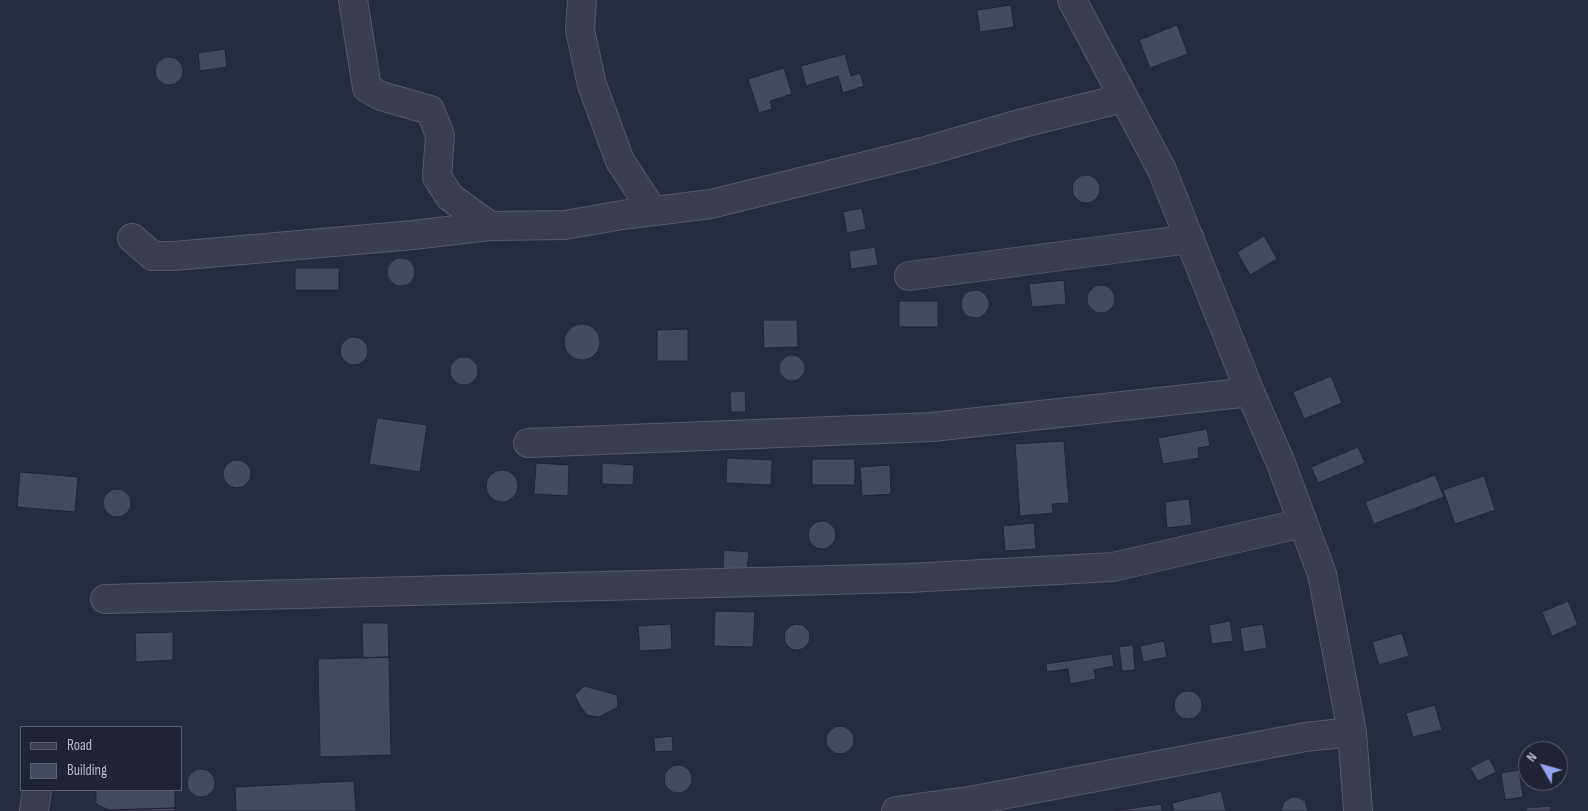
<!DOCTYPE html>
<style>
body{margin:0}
#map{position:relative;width:1588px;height:811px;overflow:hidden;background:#272b3e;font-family:"Sofia Sans Condensed",sans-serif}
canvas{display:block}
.legend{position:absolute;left:20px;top:726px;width:162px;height:65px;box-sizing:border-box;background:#202333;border:1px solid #5c5f6f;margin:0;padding:6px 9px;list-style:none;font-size:15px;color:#b7b9c8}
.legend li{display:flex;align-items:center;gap:10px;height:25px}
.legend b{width:25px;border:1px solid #5c5f6f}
.north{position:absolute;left:1518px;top:741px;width:50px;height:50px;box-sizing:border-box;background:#202333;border:1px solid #5c5f6f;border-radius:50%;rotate:308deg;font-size:14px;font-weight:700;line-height:20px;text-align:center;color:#b7b9c8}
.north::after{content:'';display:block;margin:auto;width:18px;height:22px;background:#94a1f0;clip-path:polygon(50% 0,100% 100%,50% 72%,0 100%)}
</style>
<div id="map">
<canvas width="1588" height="811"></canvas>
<ul class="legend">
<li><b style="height:6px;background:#3b3e4e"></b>Road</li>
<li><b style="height:14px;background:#464a5f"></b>Building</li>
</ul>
<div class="north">N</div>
</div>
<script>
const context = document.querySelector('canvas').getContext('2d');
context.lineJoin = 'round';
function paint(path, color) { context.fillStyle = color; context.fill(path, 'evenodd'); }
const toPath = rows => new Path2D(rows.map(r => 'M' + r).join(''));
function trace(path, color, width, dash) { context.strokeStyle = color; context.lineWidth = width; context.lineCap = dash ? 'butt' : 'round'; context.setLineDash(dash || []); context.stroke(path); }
const building = toPath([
 [1011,5,1014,27,980,32,977,10,1011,5],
 [1177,25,1188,54,1150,68,1139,40,1177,25],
 [225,49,227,67,200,71,198,53,225,49],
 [845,54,851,76,860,73,864,86,843,93,838,76,806,86,801,66,845,54],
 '155 71a14 14 0 1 1 28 0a14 14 0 1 1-28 0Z',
 [784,68,792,94,770,101,772,109,759,113,748,79,784,68],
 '1072 189a14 14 0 1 1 28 0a14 14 0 1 1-28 0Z',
 [862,208,866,229,847,233,843,212,862,208],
 [1264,236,1277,259,1250,275,1237,252,1264,236],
 [875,247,878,265,851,269,849,251,875,247],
 '387 272a14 14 0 1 1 28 0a14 14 0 1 1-28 0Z',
 [295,268,339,268,339,290,295,290,295,268],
 [1064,280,1066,304,1032,307,1029,284,1064,280],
 '1087 299a14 14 0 1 1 28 0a14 14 0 1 1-28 0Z',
 '961 304a14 14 0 1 1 28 0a14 14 0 1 1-28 0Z',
 [899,301,938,301,938,327,899,327,899,301],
 [763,320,797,320,798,347,764,348,763,320],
 '564 342a18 18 0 1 1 36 0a18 18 0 1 1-36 0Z',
 [688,329,688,361,657,361,657,330,688,329],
 '340 351a14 14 0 1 1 28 0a14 14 0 1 1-28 0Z',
 '779 368a13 13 0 1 1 26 0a13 13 0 1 1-26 0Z',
 '450 371a14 14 0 1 1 28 0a14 14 0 1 1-28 0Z',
 [1331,376,1342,403,1304,419,1293,392,1331,376],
 [745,391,746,412,731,412,730,392,745,391],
 [377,418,427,425,420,472,369,464,377,418],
 [1207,429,1210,446,1198,448,1199,458,1163,464,1158,438,1207,429],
 [1064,441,1069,503,1052,504,1053,513,1020,516,1015,444,1064,441],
 [1358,447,1365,463,1318,483,1311,467,1358,447],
 [727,458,772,460,771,485,726,483,727,458],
 [812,459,855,459,855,485,812,485,812,459],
 '223 474a14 14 0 1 1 28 0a14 14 0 1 1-28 0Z',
 [536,463,569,465,568,496,534,494,536,463],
 [602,463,634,465,633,485,602,484,602,463],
 [890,465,891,494,862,496,860,467,890,465],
 '486 486a16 16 0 1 1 32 0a16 16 0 1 1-32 0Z',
 [20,472,78,477,75,512,17,507,20,472],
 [1435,475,1444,497,1374,524,1365,502,1435,475],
 [1484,476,1495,510,1455,524,1443,490,1484,476],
 '103 503a14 14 0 1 1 28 0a14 14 0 1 1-28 0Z',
 [1189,499,1192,525,1167,528,1165,502,1189,499],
 '808 535a14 14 0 1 1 28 0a14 14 0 1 1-28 0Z',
 [1034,523,1036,549,1005,551,1003,526,1034,523],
 [724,550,749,552,747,570,723,568,724,550],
 [1568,601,1578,625,1552,636,1542,612,1568,601],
 [715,611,755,612,753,647,714,646,715,611],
 [1230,621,1233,641,1212,644,1209,625,1230,621],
 [362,623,388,623,389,657,363,658,362,623],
 '784 637a13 13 0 1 1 26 0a13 13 0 1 1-26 0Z',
 [671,624,672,649,640,651,638,626,671,624],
 [1263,624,1267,648,1244,652,1240,628,1263,624],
 [173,632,173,660,136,662,135,633,173,632],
 [1402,633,1409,656,1379,665,1372,642,1402,633],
 [1164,641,1167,657,1143,662,1140,646,1164,641],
 [1133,645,1135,670,1122,671,1119,647,1133,645],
 [1112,654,1114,666,1094,670,1096,679,1070,684,1068,669,1047,672,1046,664,1112,654],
 [389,657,391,755,320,757,318,659,389,657],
 [584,686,617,695,618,707,599,717,587,715,579,704,575,695,584,686],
 '1174 705a14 14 0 1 1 28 0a14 14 0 1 1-28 0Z',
 [1435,705,1442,730,1413,737,1406,713,1435,705],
 '826 740a14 14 0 1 1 28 0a14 14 0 1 1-28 0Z',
 [672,736,673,751,655,752,654,738,672,736],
 [1489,758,1496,772,1478,781,1470,768,1489,758],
 '664 779a14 14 0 1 1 28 0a14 14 0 1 1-28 0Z',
 '187 783a14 14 0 1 1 28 0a14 14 0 1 1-28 0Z',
 [1519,770,1523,797,1505,800,1501,773,1519,770],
 [354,781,356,811,236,811,235,787,354,781],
 [96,790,175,790,175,808,109,810,96,804,96,790],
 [1221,791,1226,811,1174,811,1172,803,1221,791],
 [1292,797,1297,797,1305,801,1308,811,1281,811,1284,802,1292,797],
 [1161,804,1162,811,1114,811,1161,804],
 [1551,806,1551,811,1526,811,1526,808,1551,806],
 [175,808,175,811,109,811,109,810,175,808]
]);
paint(building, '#464a5f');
trace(building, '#222535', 1);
const minor = toPath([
 [353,0,367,88,381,96,430,110,440,135,437,177,450,197,490,226,565,225,622,215,711,204,926,151,1023,123,1124,98],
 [582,0,580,30,592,85,620,161,653,211],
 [1072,0,1162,170,1250,392,1280,461,1322,574,1352,732,1358,811],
 [132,238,153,256,174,256,413,235,490,226],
 [909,276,1190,239],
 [528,443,932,427,1250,392],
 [105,599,908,578,1113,567,1303,523],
 [34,811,37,790],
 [896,811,975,800,1091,778,1305,737,1352,732]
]);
trace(minor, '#565968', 30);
trace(minor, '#3b3e4e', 28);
</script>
